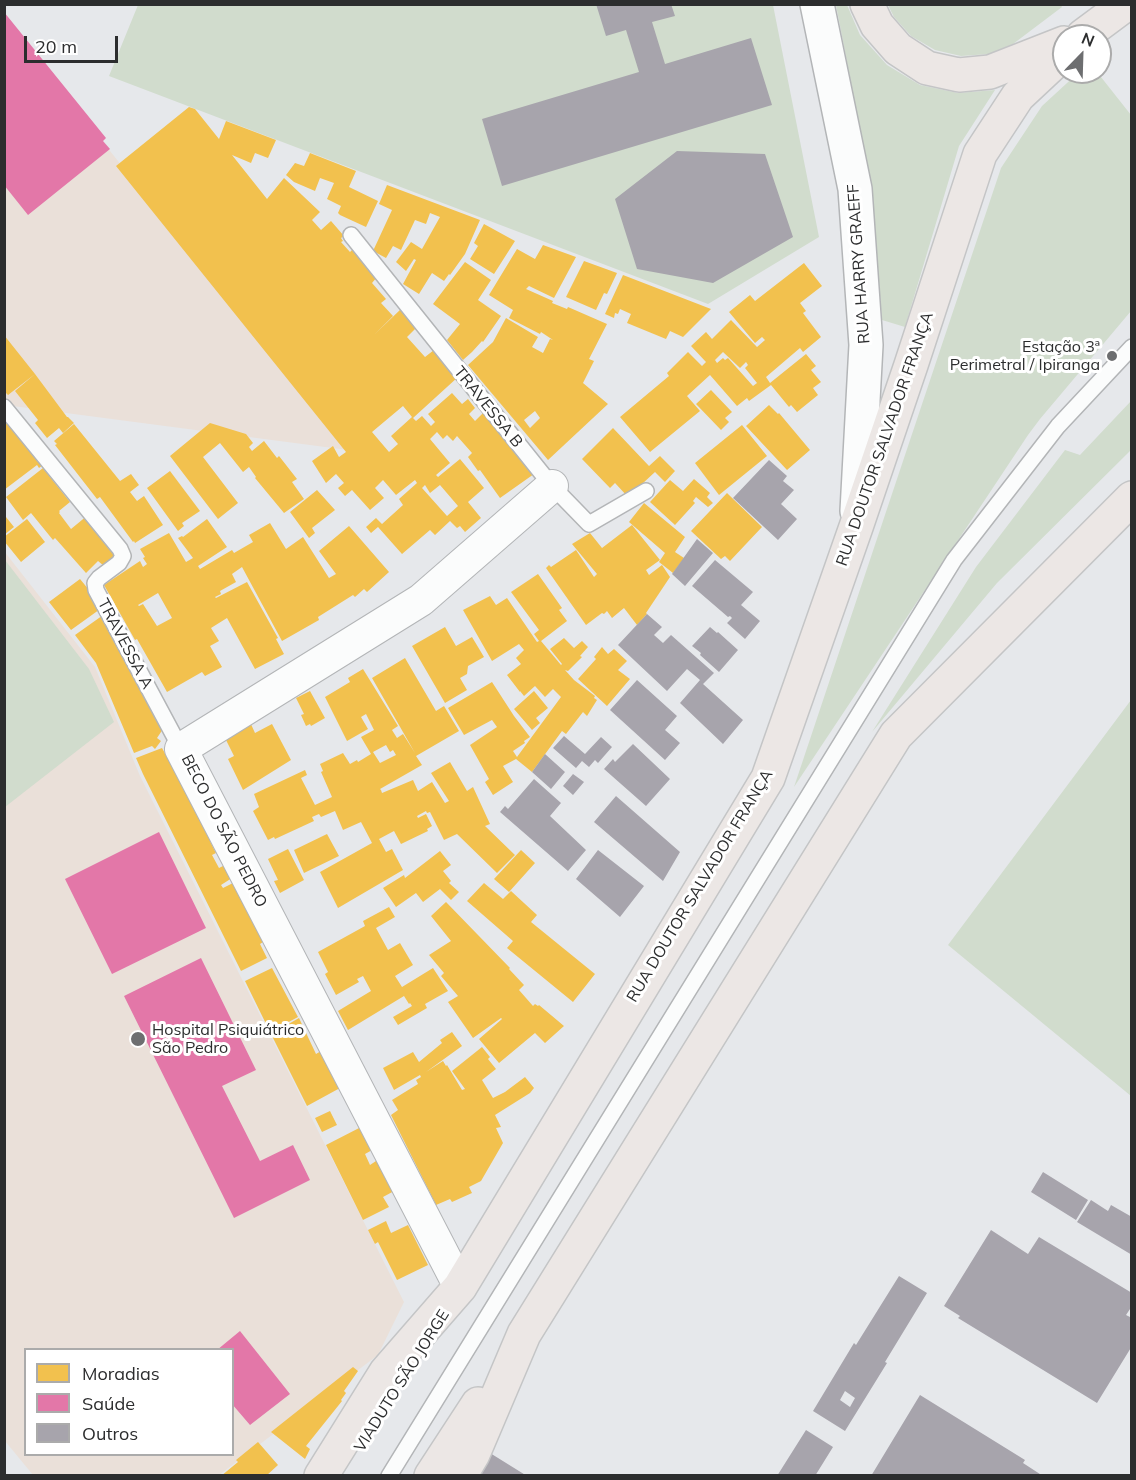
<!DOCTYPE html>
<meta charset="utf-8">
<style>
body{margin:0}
#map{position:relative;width:1136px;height:1480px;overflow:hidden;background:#e6e8eb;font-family:Mulish,sans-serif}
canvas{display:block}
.frame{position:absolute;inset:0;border:6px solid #2c2d2e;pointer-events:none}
.legend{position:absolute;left:24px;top:1348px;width:210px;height:108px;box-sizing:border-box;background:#fff;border:2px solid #ababab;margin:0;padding:8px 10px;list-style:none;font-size:18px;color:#2c2d2e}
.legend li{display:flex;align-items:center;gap:12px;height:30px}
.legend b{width:30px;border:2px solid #ababab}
.north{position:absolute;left:1052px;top:24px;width:60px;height:60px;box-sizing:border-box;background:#fff;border:2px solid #ababab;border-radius:50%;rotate:23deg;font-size:16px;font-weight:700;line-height:24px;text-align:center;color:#2c2d2e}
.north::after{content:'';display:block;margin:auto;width:21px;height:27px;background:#6d6e70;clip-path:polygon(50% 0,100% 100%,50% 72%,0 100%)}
.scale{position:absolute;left:24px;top:36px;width:94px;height:27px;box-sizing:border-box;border:3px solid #2c2d2e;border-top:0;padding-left:8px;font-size:18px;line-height:21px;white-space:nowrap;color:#2c2d2e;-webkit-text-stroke:4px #fff;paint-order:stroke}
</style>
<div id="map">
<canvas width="1136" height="1480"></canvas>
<div class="frame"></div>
<ul class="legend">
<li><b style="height:16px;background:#f2c14e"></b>Moradias</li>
<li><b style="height:16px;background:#e377a8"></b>Saúde</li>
<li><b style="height:16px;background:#a7a4ac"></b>Outros</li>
</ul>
<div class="north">N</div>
<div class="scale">20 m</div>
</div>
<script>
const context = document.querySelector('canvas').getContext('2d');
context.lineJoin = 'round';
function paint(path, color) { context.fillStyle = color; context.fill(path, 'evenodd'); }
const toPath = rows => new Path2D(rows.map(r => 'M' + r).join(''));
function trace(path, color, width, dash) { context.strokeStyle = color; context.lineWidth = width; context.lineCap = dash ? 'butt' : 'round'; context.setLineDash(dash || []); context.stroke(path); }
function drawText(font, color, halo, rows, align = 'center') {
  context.font = font + ' Mulish,sans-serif'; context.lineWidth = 6; context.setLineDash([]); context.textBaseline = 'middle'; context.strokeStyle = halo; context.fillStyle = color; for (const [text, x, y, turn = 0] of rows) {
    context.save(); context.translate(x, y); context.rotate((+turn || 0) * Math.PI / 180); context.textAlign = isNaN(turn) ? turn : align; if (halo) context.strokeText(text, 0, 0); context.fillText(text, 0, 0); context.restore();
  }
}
paint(toPath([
 [5,19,348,450,5,405],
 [4,551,95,667,140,776,404,1302,378,1355,219,1475,33,1475,5,1441],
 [26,1350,232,1350,232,1454,26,1454]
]), '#eae0d9');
paint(toPath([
 [1060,4,1062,7,1013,44,989,54,961,56,935,50,911,36,894,17,888,5],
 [138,5,773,5,819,237,708,304,109,76],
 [836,5,847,5,860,35,887,65,920,85,958,93,995,90,959,146,905,327,882,320,871,187],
 [1079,72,1097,72,1131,115,1131,311,1040,419,1028,435,794,787,1001,168,1042,106],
 [1131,401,1131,450,997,583,872,732,976,567,1065,450,1080,455],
 [5,560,89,669,114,722,5,807],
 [1131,700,1131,1096,948,945]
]), '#d1dccd');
paint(toPath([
 [189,107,195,109,219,139,226,121,276,140,268,158,255,153,251,163,232,155,267,199,284,178,320,212,312,220,321,230,331,221,344,236,341,238,343,241,341,242,350,252,354,248,377,277,372,283,386,299,381,303,393,316,375,334,401,309,416,328,407,337,425,357,434,350,458,377,413,418,416,421,422,416,431,426,435,422,428,414,452,393,462,404,468,399,475,408,469,414,475,421,485,411,534,474,500,498,480,470,478,471,468,457,472,453,457,436,453,441,447,435,443,439,437,432,430,439,450,463,436,475,438,477,460,459,484,488,468,502,481,518,465,532,460,526,457,528,450,521,435,535,430,530,402,554,378,527,371,533,366,527,376,518,382,524,403,505,399,499,417,483,415,480,396,495,383,480,375,488,384,498,370,510,352,490,345,496,338,488,344,483,336,474,326,483,312,461,333,446,339,457,346,452,116,166],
 [403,406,412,417,391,436,398,444,389,452,372,432],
 [425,485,430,493,440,485,458,506,447,516,422,488],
 [310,153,356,171,349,187,378,201,366,227,340,215,338,213,341,206,327,199,334,183,320,178,315,191,294,182,286,175,295,163,304,166],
 [387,185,480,220,465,254,450,275,449,274,444,281,432,273,419,294,403,284,416,260,414,259,406,271,396,262,411,242,422,249,440,217,430,213,426,224,415,220,401,250,393,246,386,258,373,251,392,210,379,204],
 [484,224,515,241,494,274,470,259,478,246,474,243],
 [543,245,576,257,554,298,529,286,526,289,553,301,552,303,567,309,568,307,607,324,589,359,594,361,583,383,608,404,548,460,468,365,493,342,506,318,538,337,532,347,543,353,550,339,553,340,541,332,540,334,509,318,513,310,489,295,517,249,535,259],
 [535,411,540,418,530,428,524,420],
 [584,261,617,273,607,294,604,293,596,310,566,297],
 [465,262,491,280,478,300,501,316,483,342,482,341,472,352,463,360,447,340,460,324,433,304],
 [804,263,822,286,800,303,806,311,803,313,821,337,803,352,800,348,766,377,770,383,806,354,816,366,811,370,821,382,813,388,818,395,797,412,791,405,789,407,771,385,749,401,747,398,737,406,710,375,687,396,700,411,650,452,620,417,669,376,667,373,688,352,702,366,706,362,691,346,706,332,712,339,731,320,757,347,765,340,762,337,755,343,729,312,750,295,755,301],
 [723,352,740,368,746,362,748,365,745,368,757,383,753,386,728,358,725,360,723,358,717,363,715,360],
 [623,275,711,309,683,337,670,331,666,339,627,323,631,314,620,309,618,314,615,313,614,318,605,314],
 [4,335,35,374,8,395,4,391],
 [35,374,67,417,68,417,74,423,63,433,59,428,47,438,35,423,38,420,15,391],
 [711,390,732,412,725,418,729,422,721,430,696,404],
 [769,405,778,414,779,413,810,450,787,470,746,426],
 [4,414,43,465,39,468,37,465,4,490],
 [210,423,246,434,253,443,249,447,252,451,264,441,277,458,279,456,297,479,292,482,304,499,284,513,255,478,256,477,249,467,243,472,220,443,203,457,238,503,218,519,170,456],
 [74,424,120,481,131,474,139,485,130,492,137,501,144,496,163,525,135,543,134,541,133,542,100,497,97,499,55,445,57,444,54,441],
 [742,425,767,456,719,495,695,463],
 [613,428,649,466,660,456,675,471,665,482,655,472,628,497,615,483,610,488,582,459],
 [43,468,70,502,59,511,60,512,59,513,71,529,88,515,117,554,104,566,98,561,86,573,55,538,53,540,31,513,23,520,6,497],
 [170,471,200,511,182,523,184,526,178,531,147,488],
 [694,479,710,493,707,497,713,503,708,507,696,497,693,501,695,503,675,525,650,502,670,480,683,491],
 [317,490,335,510,312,528,315,533,309,538,290,512],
 [727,493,762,527,730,561,725,556,721,559,691,531],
 [644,503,685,537,675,552,684,558,673,573,659,562,665,553,629,522],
 [6,517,14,527,4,535,4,519],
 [27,519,45,542,21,562,4,541,4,537],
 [207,519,227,547,198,566,200,569,232,550,234,553,253,542,249,535,270,523,286,549,303,537,329,578,336,574,319,551,349,526,389,572,367,592,364,589,355,597,353,595,318,617,319,620,282,641,242,567,232,574,236,582,220,591,221,594,215,597,216,598,247,582,278,638,276,639,284,654,255,669,227,618,211,628,219,641,210,646,222,667,205,676,202,672,167,692,137,639,135,640,104,585,140,561,143,567,147,564,143,558,145,557,140,549,169,533,186,562,193,558,178,538,182,536,183,537],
 [158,593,172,618,157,626,143,604,139,606,138,605],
 [632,525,660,560,646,570,649,575,662,565,670,577,646,613,647,614,637,625,624,608,612,618,607,611,604,614,602,613,586,625,546,568,549,565,551,567,576,550,594,577,597,574,572,544,590,533,602,548],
 [538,574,562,608,559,610,567,621,541,641,561,665,562,664,550,649,564,638,574,648,582,641,588,647,580,656,582,657,568,671,565,670,574,680,595,696,594,698,597,700,587,716,583,712,566,734,562,731,532,772,516,759,503,766,513,782,493,795,485,782,489,779,470,745,497,727,492,720,464,735,448,708,492,682,514,716,530,737,524,741,525,743,513,751,517,757,561,697,553,689,545,697,535,686,524,696,520,691,520,692,507,675,521,664,516,658,524,650,519,644,492,661,463,610,490,596,496,605,507,598,537,642,539,641,534,634,539,630,511,592],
 [80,579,103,607,71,630,49,602],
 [106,613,165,726,157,738,161,741,155,749,152,746,134,753,96,663,75,635],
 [445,627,456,646,472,637,484,657,468,666,467,674,460,678,467,690,445,703,412,646],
 [602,647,608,654,614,649,627,661,618,670,630,679,607,706,578,679,596,659,594,657],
 [405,658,436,711,444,706,459,731,416,756,422,765,380,789,381,790,382,793,413,780,418,791,432,782,445,803,449,801,431,773,450,762,467,791,473,787,490,824,485,826,515,855,497,873,457,834,444,840,430,812,427,813,426,811,417,816,418,818,426,814,432,826,427,829,428,831,401,844,394,831,379,839,386,852,392,849,403,870,338,908,320,872,372,843,361,822,343,830,335,811,321,817,319,814,312,817,314,821,275,839,274,837,268,840,253,811,259,807,254,794,305,770,307,775,301,778,315,805,332,797,321,772,323,771,320,764,343,753,350,764,357,760,358,762,371,754,361,737,374,730,366,714,361,717,368,729,347,741,325,697,350,682,348,678,363,669,398,726,392,730,397,738,403,734,415,753,372,678],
 [386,745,390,752,393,750,396,755,380,763,373,752],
 [310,691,325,718,311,726,310,724,306,726,301,715,304,714,296,698],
 [534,691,548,708,536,718,540,723,532,730,514,709],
 [250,722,255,733,272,724,291,760,243,790,228,759,234,756,224,736],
 [162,748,212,840,210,841,216,853,212,855,219,868,225,865,232,878,221,885,223,888,235,882,266,940,260,944,267,958,241,971,143,774,136,758],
 [327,834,339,856,304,873,294,850],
 [288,849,304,880,280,893,274,881,278,880,268,859],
 [521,850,535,863,509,892,494,879],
 [440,851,451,865,443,871,451,881,449,883,459,892,451,900,440,889,423,902,416,893,396,907,383,888,404,875,405,878],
 [484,883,503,899,511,891,537,915,531,922,595,974,573,1002,507,948,513,941,467,901],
 [446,902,510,968,509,969,524,985,519,990,533,1006,535,1004,538,1006,539,1005,564,1026,545,1043,535,1033,499,1063,479,1039,502,1019,501,1018,473,1038,448,1002,458,996,441,976,444,973,429,955,451,941,431,916],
 [389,907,395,917,376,928,388,950,400,943,413,965,395,976,402,987,433,968,448,991,425,1004,427,1008,398,1025,393,1017,412,1006,410,1003,409,1004,404,996,348,1030,338,1011,371,991,363,976,357,979,359,982,336,995,325,974,328,972,318,952,365,926,363,921],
 [272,968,298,1017,270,1032,245,981],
 [299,1018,316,1054,321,1051,340,1088,307,1106,271,1034],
 [452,1032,462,1046,426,1072,443,1061,446,1066,447,1065,462,1090,465,1089,452,1071,482,1047,490,1057,488,1059,496,1069,482,1080,493,1098,505,1092,525,1077,534,1088,530,1093,495,1115,501,1127,496,1128,503,1143,481,1181,469,1187,472,1193,452,1202,450,1199,436,1205,391,1115,398,1110,392,1100,418,1084,416,1080,421,1077,420,1075,394,1090,383,1068,413,1052,419,1062,442,1043,440,1040],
 [330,1111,337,1125,322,1132,315,1118],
 [363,1126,374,1149,365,1154,370,1165,379,1159,396,1190,383,1197,389,1207,363,1220,326,1145],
 [386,1221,391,1233,408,1225,428,1265,397,1280,378,1242,375,1244,368,1230],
 [353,1367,358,1371,344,1391,346,1393,341,1400,342,1401,306,1446,310,1449,305,1459,271,1432],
 [258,1442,278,1465,266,1476,221,1476,238,1462,236,1460]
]), '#f2c14e');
paint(toPath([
 [4,12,106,138,103,141,110,149,28,215,4,185],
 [159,832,206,928,112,974,65,879],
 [201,958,256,1070,222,1086,260,1161,293,1145,310,1180,234,1218,124,996],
 [240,1331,290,1394,250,1425,232,1404,232,1350,217,1350]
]), '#e377a8');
paint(toPath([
 [596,4,671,4,675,16,652,22,665,64,751,38,772,105,502,186,482,119,639,72,626,30,606,36],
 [677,151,765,154,793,237,713,283,637,269,615,199],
 [769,460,787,476,783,481,794,490,781,504,797,519,778,540,733,498],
 [697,539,713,553,685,586,672,574],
 [715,560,753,592,741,605,760,621,745,639,727,623,732,618,730,616,728,617,692,586],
 [647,614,662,627,654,635,663,643,671,635,714,673,703,684,743,720,723,744,680,703,700,680,687,669,667,691,618,645],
 [710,627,717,633,718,632,738,650,719,672,700,655,701,653,692,646],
 [637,680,677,716,665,730,680,743,665,760,610,710],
 [564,736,585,754,601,737,612,747,598,763,595,760,589,767,582,761,576,768,553,748],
 [633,744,670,779,646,806,604,769,613,759,615,762],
 [545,754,565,772,551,789,532,772],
 [573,774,584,782,573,795,563,786],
 [534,779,561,803,550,816,586,850,568,871,500,812,505,806,508,809],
 [616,796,680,852,663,881,594,822],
 [598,850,644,886,620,917,576,879],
 [1043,1172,1088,1200,1076,1220,1031,1192],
 [1091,1200,1108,1211,1111,1205,1132,1217,1130,1224,1132,1225,1132,1255,1077,1222],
 [991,1230,1028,1254,1039,1237,1132,1293,1132,1306,1126,1315,1132,1318,1132,1346,1097,1403,958,1318,960,1316,944,1306],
 [899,1276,927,1293,885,1362,887,1363,845,1431,813,1411,854,1343,856,1345],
 [845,1391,855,1398,850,1407,840,1400],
 [920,1395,1025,1460,1023,1463,1043,1476,871,1476],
 [806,1430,833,1447,815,1476,777,1476],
 [490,1453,527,1476,476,1476]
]), '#a7a4ac');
const service = toPath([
 [351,235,552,486,589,524,646,491],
 [4,407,120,549,123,556,119,563,99,578,95,583,96,590,181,749],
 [389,1476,954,560,1058,426,1132,347]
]);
const minor = toPath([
 [460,1287,181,749,421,600,552,486]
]);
const secondary = toPath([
 [817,4,855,189,866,345,857,511]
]);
const primary = toPath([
 [867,4,877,25,898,49,927,68,959,75,990,72,1064,43],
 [1083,36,1126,4],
 [321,1476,386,1372,460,1287,768,778,856,527,911,365,980,154,1018,96,1064,53],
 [431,1476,478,1404],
 [460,1476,473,1454,524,1334,896,735,1132,498]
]);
trace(service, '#b3b5b7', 18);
trace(minor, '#b3b5b7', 34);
trace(secondary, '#b3b5b7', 36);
trace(primary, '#c4c5c6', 36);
trace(service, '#fbfcfc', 15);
trace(minor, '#fbfcfc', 32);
trace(secondary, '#fbfcfc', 33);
trace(primary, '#ece7e5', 33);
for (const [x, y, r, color] of [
 [1112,356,6,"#6d6e70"],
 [138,1039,8,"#6d6e70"]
]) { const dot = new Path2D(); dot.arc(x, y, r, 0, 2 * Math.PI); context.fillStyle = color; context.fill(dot); trace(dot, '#fff', 2); }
drawText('16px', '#2c2d2e', '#fff', [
 ["RUA HARRY GRAEFF",859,264,-94],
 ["TRAVESSA B",488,407,51],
 ["RUA DOUTOR SALVADOR FRANÇA",885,439,-71],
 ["TRAVESSA A",125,644,62],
 ["BECO DO SÃO PEDRO",224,831,63],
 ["RUA DOUTOR SALVADOR FRANÇA",700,886,-59],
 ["VIADUTO SÃO JORGE",402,1381,-58]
]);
drawText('16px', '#2c2d2e', '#fff', [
 ["Estação 3ª",1100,347],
 ["Perimetral / Ipiranga",1100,365],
 ["Hospital Psiquiátrico",152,1030,"left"],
 ["São Pedro",152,1048,"left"]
], 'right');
</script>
